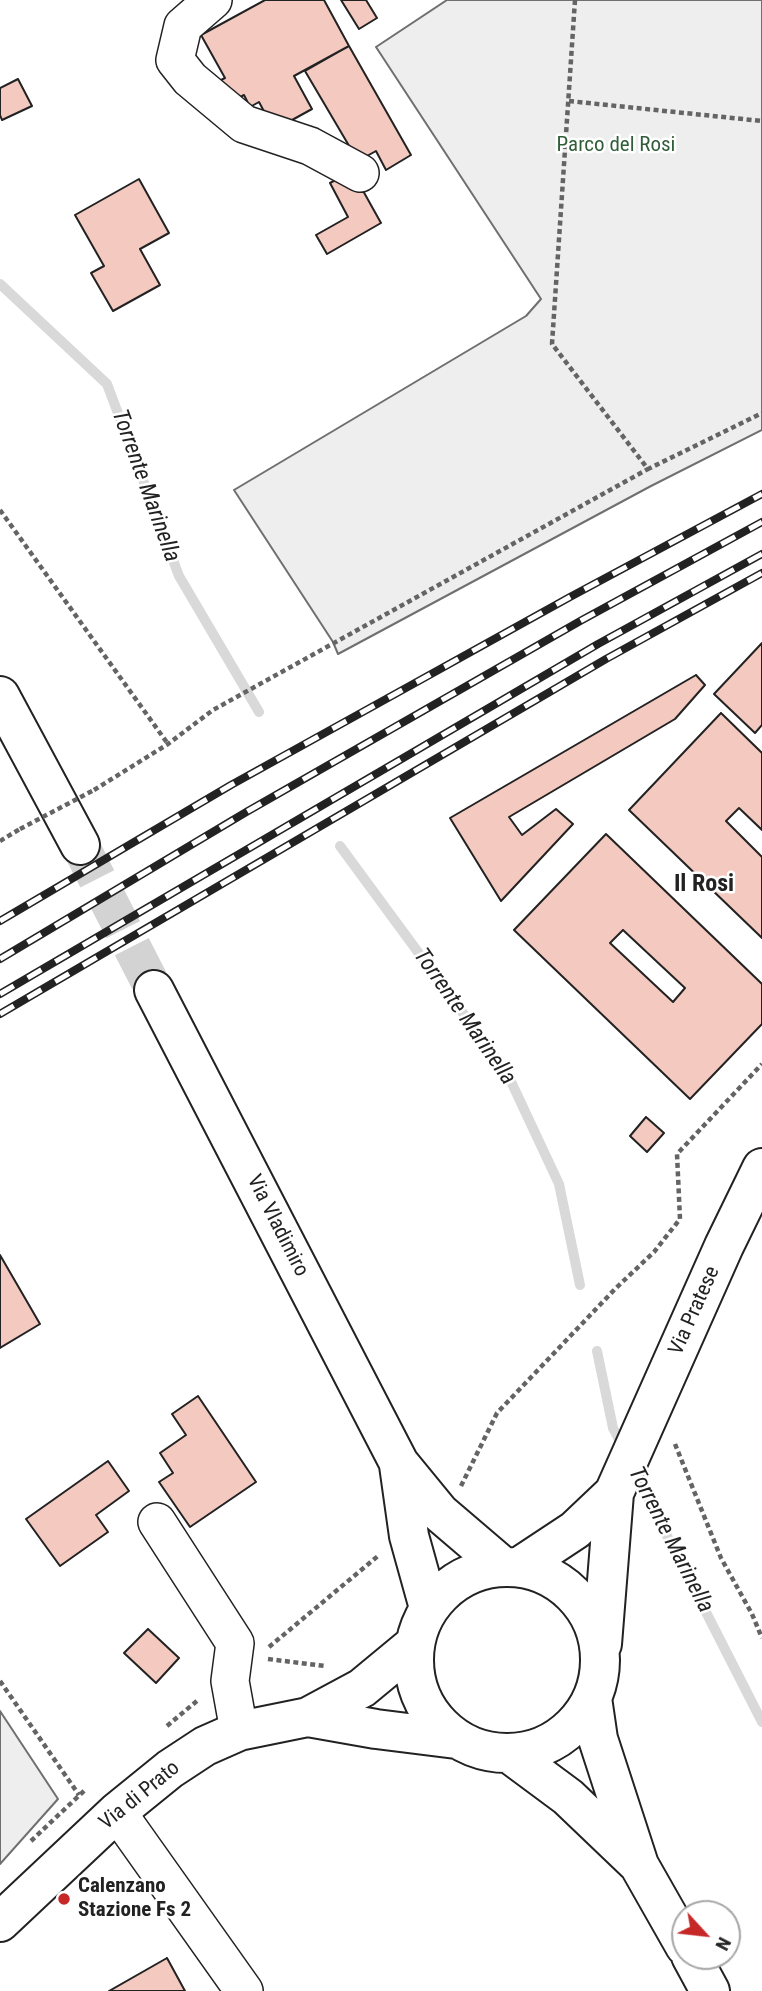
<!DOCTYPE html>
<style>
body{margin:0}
#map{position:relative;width:762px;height:1991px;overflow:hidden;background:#fff;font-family:"Roboto Condensed",sans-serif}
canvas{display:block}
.north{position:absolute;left:671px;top:1900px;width:70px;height:70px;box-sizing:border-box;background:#fff;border:2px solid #a7a7a7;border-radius:50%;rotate:117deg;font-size:19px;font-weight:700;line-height:28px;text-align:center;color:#222}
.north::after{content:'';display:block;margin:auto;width:24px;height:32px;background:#c62828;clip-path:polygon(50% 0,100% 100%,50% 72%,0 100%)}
</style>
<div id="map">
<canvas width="762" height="1991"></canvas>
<div class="north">N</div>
</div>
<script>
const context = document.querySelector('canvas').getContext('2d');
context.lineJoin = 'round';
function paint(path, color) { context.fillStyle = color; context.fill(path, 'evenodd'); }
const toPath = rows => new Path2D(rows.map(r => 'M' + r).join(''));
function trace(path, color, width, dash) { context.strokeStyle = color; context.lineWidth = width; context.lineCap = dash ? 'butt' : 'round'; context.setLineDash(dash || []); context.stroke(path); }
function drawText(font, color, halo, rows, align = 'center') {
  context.font = font + ' "Roboto Condensed",sans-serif'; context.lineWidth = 5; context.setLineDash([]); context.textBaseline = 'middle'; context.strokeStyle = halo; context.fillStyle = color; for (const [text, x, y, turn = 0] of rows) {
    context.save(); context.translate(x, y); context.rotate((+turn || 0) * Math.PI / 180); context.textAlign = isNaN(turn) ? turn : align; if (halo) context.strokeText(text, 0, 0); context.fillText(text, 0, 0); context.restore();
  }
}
const green = toPath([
 [447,0,762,0,762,430,651,486,338,654,333,642,234,490,526,316,541,299,376,47,447,0],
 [0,1711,58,1799,0,1864,0,1711]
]);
paint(green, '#eee');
trace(green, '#6f6f6f', 2);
trace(toPath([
 [0,284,107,384,179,576,259,712],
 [340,846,507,1073,559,1184,580,1285],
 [597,1351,613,1428,623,1447],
 [635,1473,762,1722]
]), '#d9d9d9', 10);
const building = toPath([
 [265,0,324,0,349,46,294,76,312,109,274,130,259,102,250,107,244,95,231,102,219,81,225,78,201,35,265,0],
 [341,0,366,0,377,18,359,29,341,0],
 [349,46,411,155,386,170,376,151,358,161,305,71,349,46],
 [18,79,32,106,2,120,0,115,0,88,18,79],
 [352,171,381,223,327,254,316,235,348,217,330,183,352,171],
 [139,179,169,233,140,249,160,285,113,311,91,273,104,266,75,215,139,179],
 [762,643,762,725,755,733,714,694,762,643],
 [696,675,705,685,675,719,509,817,522,835,556,809,573,824,501,901,450,818,696,675],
 [721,713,762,753,762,830,739,808,726,821,762,857,762,938,629,810,721,713],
 [606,834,762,984,762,1024,690,1099,514,930,606,834],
 [623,930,685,988,673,1002,610,943,623,930],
 [646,1117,664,1133,647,1152,630,1136,646,1117],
 [0,1255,40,1324,0,1348,0,1255],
 [198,1396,256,1482,190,1527,159,1482,173,1473,160,1453,186,1435,172,1414,198,1396],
 [108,1461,129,1491,96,1515,108,1532,60,1566,26,1519,108,1461],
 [148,1629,179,1658,156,1683,124,1653,148,1629],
 [167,1958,185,1991,109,1991,167,1958]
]);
paint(building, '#f3c9c0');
trace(building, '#222', 2);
trace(toPath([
 [80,845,154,990]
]), '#d3d3d3', 38, [38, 19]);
const minor = toPath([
 [213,0,183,26,175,60,190,79,244,124,310,146,360,173],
 [157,1522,235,1643,230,1681,239,1731],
 [117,1812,244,1991]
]);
const major = toPath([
 [0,696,80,845],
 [154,990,399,1463,440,1513,502,1566],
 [399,1465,409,1536,429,1608],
 '414 1660a93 93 0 1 1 186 0a93 93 0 1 1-186 0Z',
 [519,1567,575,1530,614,1493],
 [602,1644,614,1493,724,1246,762,1168],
 [592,1698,598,1739,639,1865,685,1946],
 [308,1717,376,1729,456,1739],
 [510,1754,568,1797,636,1862],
 [0,1922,117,1812,170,1769,205,1746,239,1731,308,1717,362,1688,414,1645],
 [691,1956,710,1991]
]);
trace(minor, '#222', 40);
trace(major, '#222', 42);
trace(toPath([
 [575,0,552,344,648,469,762,413],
 [569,101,762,121],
 [0,510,168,744],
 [94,790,168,744,213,710,648,469],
 [0,841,20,829],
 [675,1444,721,1558,752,1614,762,1638],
 [461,1486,497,1413,616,1288,654,1252,680,1219,677,1154,762,1064],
 [269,1647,378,1556],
 [268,1659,325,1666],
 [0,1681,79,1795],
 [167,1726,198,1700],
 [31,1841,86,1789]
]), '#646464', 4.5, [5, 3.5]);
trace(minor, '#fff', 37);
trace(major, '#fff', 38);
const rail = toPath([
 [0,921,231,785,570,597,762,494],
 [0,959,248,811,582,620,762,522],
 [0,994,598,644,762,554],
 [0,1014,606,659,762,573]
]);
trace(rail, '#222', 8);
trace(rail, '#fff', 5, [16]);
trace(toPath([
 [20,829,94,790]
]), '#646464', 4.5, [5, 3.5]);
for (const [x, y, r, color] of [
 [64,1899,7,"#c62828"]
]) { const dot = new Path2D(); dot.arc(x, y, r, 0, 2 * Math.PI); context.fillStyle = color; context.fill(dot); trace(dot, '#fff', 2.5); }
drawText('21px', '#2f5e38', '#fff', [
 ["Parco del Rosi",616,146]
]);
drawText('21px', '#222', '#fff', [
 ["Via Vladimiro",277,1226,63],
 ["Via Pratese",695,1311,-66],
 ["Via di Prato",140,1796,-39]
]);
drawText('bold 21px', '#222', '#fff', [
 ["Calenzano",78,1887],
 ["Stazione Fs 2",78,1911]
], 'left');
drawText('italic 23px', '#222', '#fff', [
 ["Torrente Marinella",145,486,70],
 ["Torrente Marinella",464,1017,55],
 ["Torrente Marinella",670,1540,63]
]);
drawText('bold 24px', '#222', '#fff', [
 ["Il Rosi",704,885]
]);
</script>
